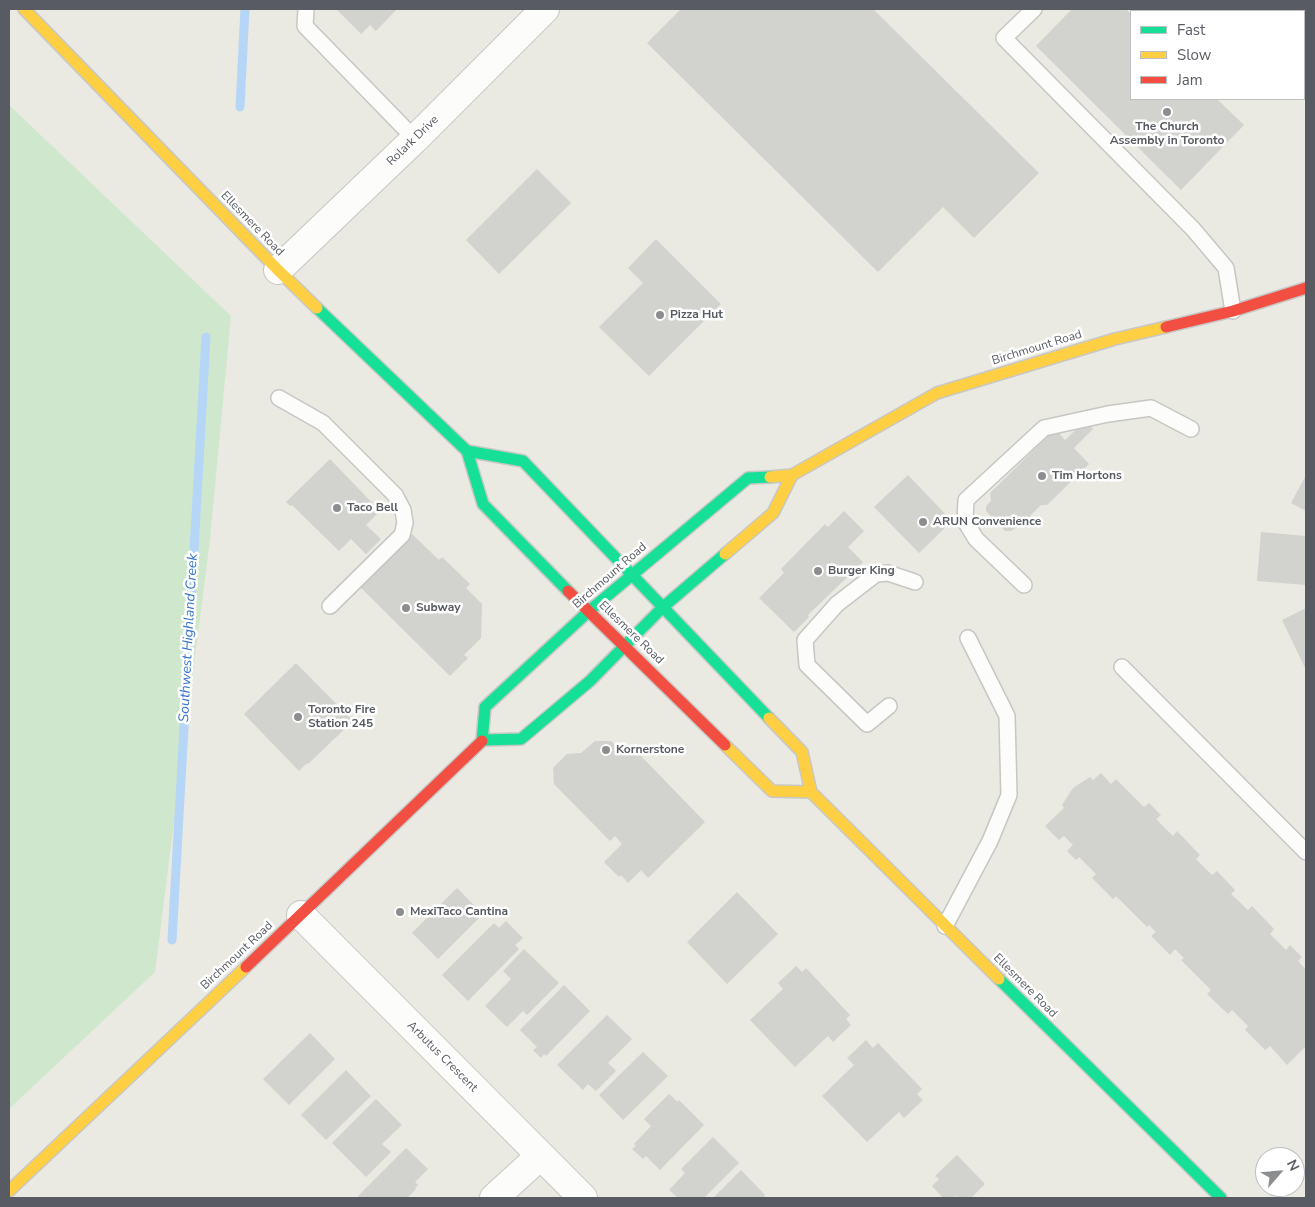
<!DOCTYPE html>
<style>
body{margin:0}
#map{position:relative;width:1315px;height:1207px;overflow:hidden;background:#eae9e2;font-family:"Nunito Sans",sans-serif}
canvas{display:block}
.frame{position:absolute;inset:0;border:10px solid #585c62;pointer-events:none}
.legend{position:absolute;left:1130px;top:10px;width:175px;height:90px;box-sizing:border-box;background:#fff;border:1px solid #bcbec0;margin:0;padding:6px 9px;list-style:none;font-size:15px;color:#585c62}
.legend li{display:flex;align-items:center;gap:10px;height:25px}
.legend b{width:25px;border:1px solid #bcbec0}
.north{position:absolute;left:1255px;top:1147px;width:50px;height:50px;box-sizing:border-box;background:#fff;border:1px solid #bcbec0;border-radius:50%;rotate:63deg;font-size:14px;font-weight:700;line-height:20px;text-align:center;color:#585c62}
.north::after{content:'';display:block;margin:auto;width:18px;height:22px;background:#8b8d8f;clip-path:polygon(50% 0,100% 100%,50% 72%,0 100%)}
</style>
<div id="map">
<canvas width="1315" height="1207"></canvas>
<div class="frame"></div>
<ul class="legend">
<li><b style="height:6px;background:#16e098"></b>Fast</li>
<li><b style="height:6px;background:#ffcf43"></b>Slow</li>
<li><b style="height:6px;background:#f24e42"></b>Jam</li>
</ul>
<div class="north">N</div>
</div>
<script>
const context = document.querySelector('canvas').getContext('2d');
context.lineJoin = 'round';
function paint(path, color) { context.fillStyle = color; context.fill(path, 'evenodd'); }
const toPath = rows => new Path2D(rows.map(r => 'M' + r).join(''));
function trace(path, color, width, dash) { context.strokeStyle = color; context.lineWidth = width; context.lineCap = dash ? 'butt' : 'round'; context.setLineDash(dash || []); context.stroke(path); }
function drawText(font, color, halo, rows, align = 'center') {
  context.font = font + ' "Nunito Sans",sans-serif'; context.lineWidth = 5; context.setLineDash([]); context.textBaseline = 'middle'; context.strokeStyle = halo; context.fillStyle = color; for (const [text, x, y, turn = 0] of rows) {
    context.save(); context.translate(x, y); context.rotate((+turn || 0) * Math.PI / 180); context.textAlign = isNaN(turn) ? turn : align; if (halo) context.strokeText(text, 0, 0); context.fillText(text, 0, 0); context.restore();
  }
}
paint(toPath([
 [9,105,231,316,210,539,155,972,9,1109]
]), '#cfe8cd');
trace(toPath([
 [240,107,245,9],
 [172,940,206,337]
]), '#b5d6f6', 9);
paint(toPath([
 [336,9,397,9,376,31,370,25,361,34],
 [681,9,873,9,1039,173,974,238,943,207,878,272,647,43],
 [1072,9,1126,9,1131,14,1131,99,1217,99,1244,125,1181,190,1036,46],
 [1237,9,1306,9,1306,78,1304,76,1304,11,1239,11],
 [537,169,571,203,499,274,466,240],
 [656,239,721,304,649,376,599,327,643,283,628,268],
 [1085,421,1093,429,1074,448,1089,464,1047,505,1041,505,1019,527,1017,527,1011,531,1005,531,986,511,986,506,991,501,990,493,1055,429,1065,440],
 [330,459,380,511,366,525,381,539,366,554,351,539,339,551,292,505,290,506,286,502],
 [908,475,952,521,919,553,874,507],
 [1306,475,1306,511,1291,503],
 [844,511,864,531,848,547,863,562,808,615,809,617,794,632,759,598,784,573,781,569,825,524,828,527],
 [1261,532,1306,536,1306,585,1257,581],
 [412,534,439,560,442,557,470,584,466,588,482,604,481,638,464,655,468,658,450,676,360,587],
 [1306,608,1306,670,1282,620],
 [296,663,353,721,308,764,307,763,299,771,244,714],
 [595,741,611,741,625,755,640,755,705,822,648,878,641,870,628,883,621,875,619,877,604,862,622,844,615,836,610,841,554,784,553,768,567,754,581,753],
 [1101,773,1111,784,1116,779,1144,807,1149,803,1161,815,1156,819,1173,836,1177,831,1200,855,1196,859,1212,875,1217,871,1235,890,1231,894,1248,910,1252,906,1274,929,1270,934,1286,950,1290,945,1302,957,1298,961,1306,970,1306,1046,1287,1065,1270,1046,1265,1050,1245,1030,1248,1026,1232,1010,1228,1014,1207,994,1211,990,1181,960,1184,958,1175,949,1170,955,1151,936,1156,932,1149,925,1147,927,1116,896,1113,899,1092,878,1096,874,1079,857,1076,860,1067,851,1073,845,1064,836,1059,840,1045,826,1064,808,1062,805,1073,788,1090,777,1093,780],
 [457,888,483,914,438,959,412,933],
 [737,892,778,934,727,984,687,942],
 [506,921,523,938,515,945,519,949,468,1001,442,975,494,923,499,928],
 [524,949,559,983,527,1015,523,1011,507,1027,485,1006,511,979,503,971],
 [796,966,802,972,806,968,850,1015,846,1019,851,1025,833,1042,828,1036,795,1067,750,1020,783,989,778,983],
 [564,985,590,1011,546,1056,544,1054,541,1058,533,1050,537,1047,520,1030],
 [607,1015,632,1039,608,1063,616,1071,596,1091,588,1084,583,1090,557,1065],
 [310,1033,335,1059,289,1105,263,1079],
 [866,1040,873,1048,878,1043,922,1089,917,1094,923,1100,904,1118,899,1112,867,1142,822,1096,854,1065,847,1058],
 [643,1052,668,1076,623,1120,599,1095],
 [346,1070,371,1096,326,1140,301,1115],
 [669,1094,678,1102,679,1100,704,1125,660,1170,646,1156,643,1159,632,1149,636,1146,634,1144,651,1126,644,1119],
 [376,1099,402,1125,382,1144,391,1152,366,1177,332,1143],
 [713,1137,739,1163,704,1198,678,1198,669,1190,685,1173,681,1169],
 [406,1148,428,1169,415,1182,418,1185,415,1188,416,1189,407,1198,361,1198,358,1196],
 [957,1155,985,1184,971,1198,958,1198,955,1196,952,1198,943,1198,932,1186,939,1179,935,1176],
 [741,1170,765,1195,764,1196,766,1198,713,1198]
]), '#d2d2ce');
const lane = toPath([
 [306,9,305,26,415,139],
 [1034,9,1004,38,1193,229,1226,268,1233,311],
 [1188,9,1191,11],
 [1226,9,1228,11],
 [1304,86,1306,89],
 [279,398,323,423,395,495,403,510,405,523,402,535,330,606],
 [1024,585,976,539,965,521,966,500,1044,428,1108,414,1151,408,1191,429],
 [1122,667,1306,852],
 [889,706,867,724,807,665,805,640,837,604,876,574,888,573,915,582],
 [945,926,990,841,1009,795,1007,716,968,638]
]);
const street = toPath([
 [278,270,415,139,545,9],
 [301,915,583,1198],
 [494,1198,540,1156]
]);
const fast = toPath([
 [317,308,467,451,483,504,568,591],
 [467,451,523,461,769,718],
 [483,740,521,739,590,681,662,608,725,554],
 [482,741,485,707,589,611,748,478,770,477],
 [999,979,1221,1198]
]);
const slow = toPath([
 [24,9,278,270,317,308],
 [770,477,792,475,937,393,1115,339,1166,327],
 [725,554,773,513,792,475],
 [769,718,802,752,811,792,999,979],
 [725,745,772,791,811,792],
 [9,1191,246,967]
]);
const jam = toPath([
 [1166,327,1233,311,1306,288],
 [568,591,725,745],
 [246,967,482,741]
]);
trace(lane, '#c6c7c5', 18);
trace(street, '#c6c7c5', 30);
trace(fast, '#c7c8c6', 14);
trace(slow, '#c7c8c6', 14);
trace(jam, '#c7c8c6', 14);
trace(lane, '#fcfcfb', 15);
trace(street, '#fcfcfb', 28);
trace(fast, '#16e098', 11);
trace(slow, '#ffcf43', 11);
trace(jam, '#f24e42', 11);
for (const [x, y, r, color] of [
 [1167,112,5,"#8b8d8f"],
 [660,315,5,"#8b8d8f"],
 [1042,476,5,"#8b8d8f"],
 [337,508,5,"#8b8d8f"],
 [923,522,5,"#8b8d8f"],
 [818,571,5,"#8b8d8f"],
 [406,608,5,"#8b8d8f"],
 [298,717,5,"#8b8d8f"],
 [606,750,5,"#8b8d8f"],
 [400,912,5,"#8b8d8f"]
]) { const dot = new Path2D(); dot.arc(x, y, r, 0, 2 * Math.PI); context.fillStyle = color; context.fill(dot); trace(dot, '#fff', 2); }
drawText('bold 12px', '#585c62', '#fff', [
 ["The Church",1167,127,"center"],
 ["Assembly in Toronto",1167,141,"center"],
 ["Pizza Hut",670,315],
 ["Tim Hortons",1052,476],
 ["Taco Bell",347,508],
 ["ARUN Convenience",933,522],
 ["Burger King",828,571],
 ["Subway",416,608],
 ["Toronto Fire",308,710],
 ["Station 245",308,724],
 ["Kornerstone",616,750],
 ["MexiTaco Cantina",410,912]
], 'left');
drawText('12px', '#585c62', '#fff', [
 ["Rolark Drive",413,141,-44],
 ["Ellesmere Road",252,224,46],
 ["Birchmount Road",1037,348,-17],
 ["Birchmount Road",610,576,-41],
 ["Ellesmere Road",631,633,44],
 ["Birchmount Road",237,956,-43],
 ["Ellesmere Road",1025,986,45],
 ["Arbutus Crescent",442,1057,45]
]);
drawText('italic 14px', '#3775cc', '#fff', [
 ["Southwest Highland Creek",189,638,-87]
]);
</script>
